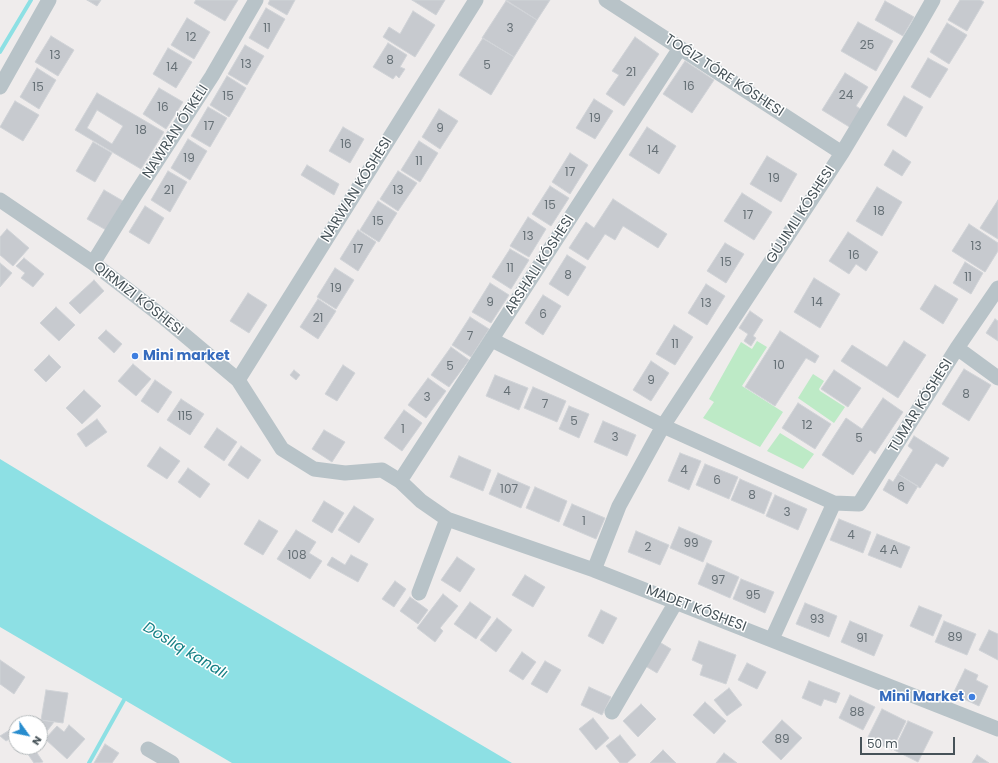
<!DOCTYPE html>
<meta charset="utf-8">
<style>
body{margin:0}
#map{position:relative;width:998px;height:763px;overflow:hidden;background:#efecec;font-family:Poppins,sans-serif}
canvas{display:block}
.north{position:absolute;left:8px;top:715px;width:40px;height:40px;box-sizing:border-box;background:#fff;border:1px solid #b5babc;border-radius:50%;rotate:123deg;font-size:11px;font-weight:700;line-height:16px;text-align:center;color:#465258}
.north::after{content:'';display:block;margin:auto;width:14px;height:18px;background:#278cce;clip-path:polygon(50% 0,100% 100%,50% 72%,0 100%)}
.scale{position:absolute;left:860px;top:737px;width:95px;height:18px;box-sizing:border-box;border:2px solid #465258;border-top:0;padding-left:5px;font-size:12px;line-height:14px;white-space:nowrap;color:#465258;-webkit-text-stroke:3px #fff;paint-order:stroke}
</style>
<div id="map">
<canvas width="998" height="763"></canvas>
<div class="north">N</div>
<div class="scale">50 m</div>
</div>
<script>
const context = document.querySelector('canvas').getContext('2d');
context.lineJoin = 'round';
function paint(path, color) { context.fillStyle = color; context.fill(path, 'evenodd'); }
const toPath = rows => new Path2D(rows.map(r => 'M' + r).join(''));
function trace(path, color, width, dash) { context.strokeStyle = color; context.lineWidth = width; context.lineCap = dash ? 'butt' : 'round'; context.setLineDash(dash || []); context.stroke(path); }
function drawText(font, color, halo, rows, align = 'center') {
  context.font = font + ' Poppins,sans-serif'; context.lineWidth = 3; context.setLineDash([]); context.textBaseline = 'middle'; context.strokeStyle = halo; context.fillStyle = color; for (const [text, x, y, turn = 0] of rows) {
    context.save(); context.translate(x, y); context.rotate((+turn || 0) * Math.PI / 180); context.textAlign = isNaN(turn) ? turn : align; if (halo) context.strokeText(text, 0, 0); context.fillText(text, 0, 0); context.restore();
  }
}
paint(toPath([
 [757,341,767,347,742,386,783,412,760,447,703,418,714,402,709,399,741,342,752,349],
 [813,374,824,381,819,389,820,391,845,407,834,423,798,398],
 [780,433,814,454,803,469,767,451]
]), '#bdeac6');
paint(toPath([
 [0,459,102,521,512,763,232,763,0,627]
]), '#8de0e4');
trace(toPath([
 [0,52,31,0],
 [89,763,124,700]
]), '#8de0e4', 4);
const building = toPath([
 [87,0,101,0,97,6,87,0],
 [196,0,238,0,225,21,194,3,196,0],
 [270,0,295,0,287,15,268,4,270,0],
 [412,0,445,0,436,15,412,0],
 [506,0,550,0,537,20,506,0],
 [960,0,980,0,984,2,967,31,948,20,960,0],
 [506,1,537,20,514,57,482,38,506,1],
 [885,1,914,17,903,36,875,20,885,1],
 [266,8,285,19,268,49,249,38,266,8],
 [413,11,435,25,415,57,383,37,389,27,400,34,413,11],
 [187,18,210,32,194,59,171,45,187,18],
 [858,22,893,41,876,71,841,51,858,22],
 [947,23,967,35,949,64,930,52,947,23],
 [51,36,74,50,58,76,35,62,51,36],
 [635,37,659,54,624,106,606,94,619,75,612,71,635,37],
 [483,38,514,57,491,95,459,75,483,38],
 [388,43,407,55,400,67,405,69,399,78,396,75,393,79,373,67,388,43],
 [245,45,264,56,247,85,228,74,245,45],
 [168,48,192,62,176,88,153,74,168,48],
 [928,58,948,69,930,98,911,87,928,58],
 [685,61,714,80,692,113,663,94,685,61],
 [37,68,56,80,39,109,20,97,37,68],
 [845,73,868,87,856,106,862,110,851,128,822,110,845,73],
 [227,76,246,88,229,117,210,105,227,76],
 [159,88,183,102,166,129,143,114,159,88],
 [97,93,164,132,141,169,75,130,97,93],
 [97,110,123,126,112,144,87,128,97,110],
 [904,96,923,107,906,137,887,125,904,96],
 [594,99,613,111,595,139,576,128,594,99],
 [15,101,39,115,23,141,0,127,15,101],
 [208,107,227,118,210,147,191,136,208,107],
 [439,109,458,121,440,149,422,137,439,109],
 [343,127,364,139,350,163,329,151,343,127],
 [647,127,676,146,659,174,629,155,647,127],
 [188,139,207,151,190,180,171,168,188,139],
 [419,141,438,153,420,182,401,170,419,141],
 [93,142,112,153,95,182,76,171,93,142],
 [893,150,911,162,902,176,884,165,893,150],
 [570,153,588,165,570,194,552,182,570,153],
 [767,156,797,174,781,202,750,184,767,156],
 [307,165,339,184,334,195,301,175,307,165],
 [168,171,187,182,170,212,151,200,168,171],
 [398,171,417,183,398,211,380,199,398,171],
 [550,186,569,198,551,226,532,214,550,186],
 [877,187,902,202,882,236,856,221,877,187],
 [104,190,123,201,106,230,87,219,104,190],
 [742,193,772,212,754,240,724,221,742,193],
 [613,199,667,234,658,248,623,226,615,240,605,234,588,260,569,248,586,222,594,228,613,199],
 [998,200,998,239,980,228,998,200],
 [378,201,397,213,379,242,360,230,378,201],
 [145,206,164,218,149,244,129,232,145,206],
 [528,217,546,229,529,257,510,246,528,217],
 [969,224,998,243,998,251,985,272,952,251,969,224],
 [7,229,29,248,13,266,0,255,0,237,7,229],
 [358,230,376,242,358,271,340,259,358,230],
 [848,232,878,252,866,271,856,264,849,274,829,261,848,232],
 [725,243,744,254,726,283,707,271,725,243],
 [510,249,529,260,511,289,492,277,510,249],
 [567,255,586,267,568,296,549,284,567,255],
 [24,258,44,274,33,287,21,278,25,273,16,266,24,258],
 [965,262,983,273,971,294,953,283,965,262],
 [0,263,12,273,0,287,0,263],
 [335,268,354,280,336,309,317,297,335,268],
 [814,278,840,294,820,328,794,312,814,278],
 [94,280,104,291,80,314,69,303,94,280],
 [490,283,509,295,491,323,472,312,490,283],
 [706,284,725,296,707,325,688,313,706,284],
 [935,285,958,299,943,324,920,309,935,285],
 [248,293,267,305,249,333,230,321,248,293],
 [543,295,561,306,543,335,525,323,543,295],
 [318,299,336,311,318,339,300,327,318,299],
 [56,307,75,325,59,341,40,323,56,307],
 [750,311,763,320,753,336,756,338,751,346,744,341,748,334,739,328,750,311],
 [470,317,489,329,471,357,452,345,470,317],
 [995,319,998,321,998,341,986,333,995,319],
 [674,325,693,337,675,365,656,354,674,325],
 [106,330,122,344,114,353,98,338,106,330],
 [780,331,819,356,815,363,806,358,775,406,745,387,780,331],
 [904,341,926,355,898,398,841,361,852,345,887,367,904,341],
 [451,347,469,360,449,387,431,375,451,347],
 [49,355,61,367,46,382,34,370,49,355],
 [651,361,669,373,651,401,633,390,651,361],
 [133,364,151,379,136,396,118,381,133,364],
 [343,365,355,373,337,401,325,394,343,365],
 [964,369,991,385,969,421,942,404,964,369],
 [294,370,300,375,296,380,290,375,294,370],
 [834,370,861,388,848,407,821,389,834,370],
 [495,375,528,388,519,410,486,396,495,375],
 [428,378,446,391,426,418,408,405,428,378],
 [155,380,172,392,158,413,141,401,155,380],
 [533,387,566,401,557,422,524,408,533,387],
 [84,390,101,406,82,424,66,408,84,390],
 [883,398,903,412,875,454,870,450,853,475,822,455,846,418,862,429,883,398],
 [181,399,204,414,190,435,167,420,181,399],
 [798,403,831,424,815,449,782,428,798,403],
 [569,406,589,414,579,438,559,429,569,406],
 [404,410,422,423,402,451,384,438,404,410],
 [97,419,107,432,86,447,77,434,97,419],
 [603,421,636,435,627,456,594,442,603,421],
 [217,428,237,442,224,461,204,447,217,428],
 [324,430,345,442,332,462,312,449,324,430],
 [914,436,949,458,943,467,936,463,920,488,898,474,913,450,908,446,914,436],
 [241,446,261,460,248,479,228,465,241,446],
 [160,447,180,461,167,479,147,466,160,447],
 [680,453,701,461,689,490,668,481,680,453],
 [459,456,491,470,483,491,450,477,459,456],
 [705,464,738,477,729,499,696,485,705,464],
 [188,468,210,484,200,498,178,482,188,468],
 [498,473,530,487,521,508,489,494,498,473],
 [898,474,918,486,907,504,883,490,889,479,893,482,898,474],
 [740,479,772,493,764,514,731,500,740,479],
 [535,487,567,501,559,522,526,508,535,487],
 [775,495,807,509,798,530,766,516,775,495],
 [324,501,344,513,332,533,312,521,324,501],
 [572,504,605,518,596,539,563,525,572,504],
 [354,506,374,519,359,543,338,530,354,506],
 [839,519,871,532,863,553,830,540,839,519],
 [259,520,278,531,263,555,244,544,259,520],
 [679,527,712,541,703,562,670,548,679,527],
 [296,530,316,542,309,553,322,561,310,579,277,559,296,530],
 [636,531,669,545,660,565,628,552,636,531],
 [877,534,910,547,901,568,868,555,877,534],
 [351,555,368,564,358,582,327,565,332,557,345,565,351,555],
 [457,557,475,569,460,592,441,580,457,557],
 [707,563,739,577,730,598,698,584,707,563],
 [525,575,545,587,533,607,512,595,525,575],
 [741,579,774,592,765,613,733,599,741,579],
 [395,581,406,589,394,607,382,599,395,581],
 [443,594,458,606,440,628,443,631,435,642,417,628,443,594],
 [410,597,428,610,418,624,400,611,410,597],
 [470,602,491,617,476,639,454,624,470,602],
 [805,603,837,616,829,637,796,624,805,603],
 [919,606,942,615,933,636,910,626,919,606],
 [601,610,617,618,603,644,588,636,601,610],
 [497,618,512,630,496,652,480,640,497,618],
 [850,621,883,635,874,656,841,642,850,621],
 [944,621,976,634,967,655,935,642,944,621],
 [989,630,998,634,998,660,979,650,989,630],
 [656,640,671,649,657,673,642,664,656,640],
 [699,641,736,655,726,684,700,675,703,665,692,660,699,641],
 [522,652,536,662,523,680,509,671,522,652],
 [0,660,25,677,14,694,0,684,0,660],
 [545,661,561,670,547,693,531,684,545,661],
 [747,663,766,672,757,689,738,680,747,663],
 [965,669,978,675,976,680,988,686,979,706,953,694,965,669],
 [809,681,840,693,836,703,824,699,821,706,802,698,809,681],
 [589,687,611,697,602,715,581,705,589,687],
 [729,688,742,705,727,716,714,700,729,688],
 [46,690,68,693,63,723,41,720,46,690],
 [850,695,875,707,863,730,839,718,850,695],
 [705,702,726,721,714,734,693,715,705,702],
 [641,704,656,719,638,737,623,721,641,704],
 [882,709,906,721,892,750,867,739,882,709],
 [593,718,609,738,596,750,579,729,593,718],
 [41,720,54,722,41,739,40,738,40,724,41,720],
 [782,720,802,738,781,760,762,742,782,720],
 [908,721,933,732,918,762,894,750,908,721],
 [69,725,85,739,67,759,45,739,57,726,64,732,69,725],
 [16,726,16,738,15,736,6,741,0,736,16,726],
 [620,735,636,755,627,763,620,763,606,746,620,735],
 [105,744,119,753,112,763,94,763,105,744],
 [23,747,33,747,43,762,34,763,23,747],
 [663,750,676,763,650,763,663,750],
 [724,753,737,763,716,763,724,753],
 [977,755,989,763,972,763,977,755]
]);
paint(building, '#c7cacf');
trace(building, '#d0d3d7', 1);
trace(toPath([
 [606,0,842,153],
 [0,87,49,0],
 [0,200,93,263,163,317,238,380,282,449,314,469,345,473,382,470,400,481,421,501,447,519,594,570,998,729],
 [93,263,135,195,212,76,256,0],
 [492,340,663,426,834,503,859,504,957,348,998,288],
 [957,348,998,378],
 [238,380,476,0],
 [400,481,680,48],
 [594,570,619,506,663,426,842,153,917,28,933,0],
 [419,593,447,519],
 [772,639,834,503],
 [612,712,676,602],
 [148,749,172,763]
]), '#b8c3c8', 15);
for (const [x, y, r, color] of [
 [135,356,4,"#3f7fe0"],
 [972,697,4,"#3f7fe0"]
]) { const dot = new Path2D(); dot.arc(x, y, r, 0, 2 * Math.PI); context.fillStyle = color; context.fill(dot); trace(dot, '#fff', 1.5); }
drawText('12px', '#667076', null, [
 ["11",267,29],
 ["3",510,29],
 ["12",191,38],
 ["25",867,46],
 ["13",55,56],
 ["8",390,61],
 ["13",246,65],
 ["5",487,66],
 ["14",172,68],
 ["21",631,73],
 ["16",689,87],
 ["15",38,88],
 ["24",846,96],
 ["15",228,97],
 ["16",163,108],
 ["19",595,119],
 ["17",209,127],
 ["9",440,129],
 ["18",141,131],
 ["16",346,145],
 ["14",653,151],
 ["19",189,159],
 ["11",419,162],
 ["17",570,173],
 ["19",774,179],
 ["21",169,191],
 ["13",398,191],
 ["15",550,206],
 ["18",879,212],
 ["17",748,216],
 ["15",378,222],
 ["13",528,237],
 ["13",976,247],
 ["17",358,250],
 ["16",854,256],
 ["15",726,263],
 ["11",510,269],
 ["8",568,276],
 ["11",968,278],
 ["19",336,289],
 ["9",490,303],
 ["14",817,303],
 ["13",706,304],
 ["6",543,315],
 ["21",318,319],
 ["7",470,337],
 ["11",675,345],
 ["10",779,366],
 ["5",450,367],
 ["9",651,381],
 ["4",507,392],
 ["8",966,395],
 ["3",427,398],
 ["7",545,405],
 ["115",185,417],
 ["5",574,422],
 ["12",807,426],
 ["1",403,430],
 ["3",615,438],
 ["5",859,439],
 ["4",684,471],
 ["6",717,481],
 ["6",901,488],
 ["107",509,490],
 ["8",752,496],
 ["3",787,513],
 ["1",584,522],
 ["4",851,536],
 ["99",691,544],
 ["2",648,548],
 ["4 А",889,551],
 ["108",297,556],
 ["97",718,581],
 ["95",753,596],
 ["93",817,620],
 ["89",955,638],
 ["91",862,639],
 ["88",857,713],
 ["89",782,740]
]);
drawText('14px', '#465258', '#fff', [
 ["TOǴIZ TÓRE KÓSHESI",724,76,33],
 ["NAWRAN ÓTKELI",176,132,-57],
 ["NARWAN KÓSHESI",357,190,-58],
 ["GÚJIMLI KÓSHESI",801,215,-57],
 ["ARSHALI KÓSHESI",540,265,-57],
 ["QIRMIZI KÓSHESI",138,299,38],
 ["TUMAR KÓSHESI",921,406,-58],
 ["MADET KÓSHESI",696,609,21]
]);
drawText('bold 14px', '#366cbe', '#fff', [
 ["Mini market",143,356],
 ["Mini Market",964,697,"right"]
], 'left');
drawText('italic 15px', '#168085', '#fff', [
 ["Doslıq kanalı",185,651,31]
]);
</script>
